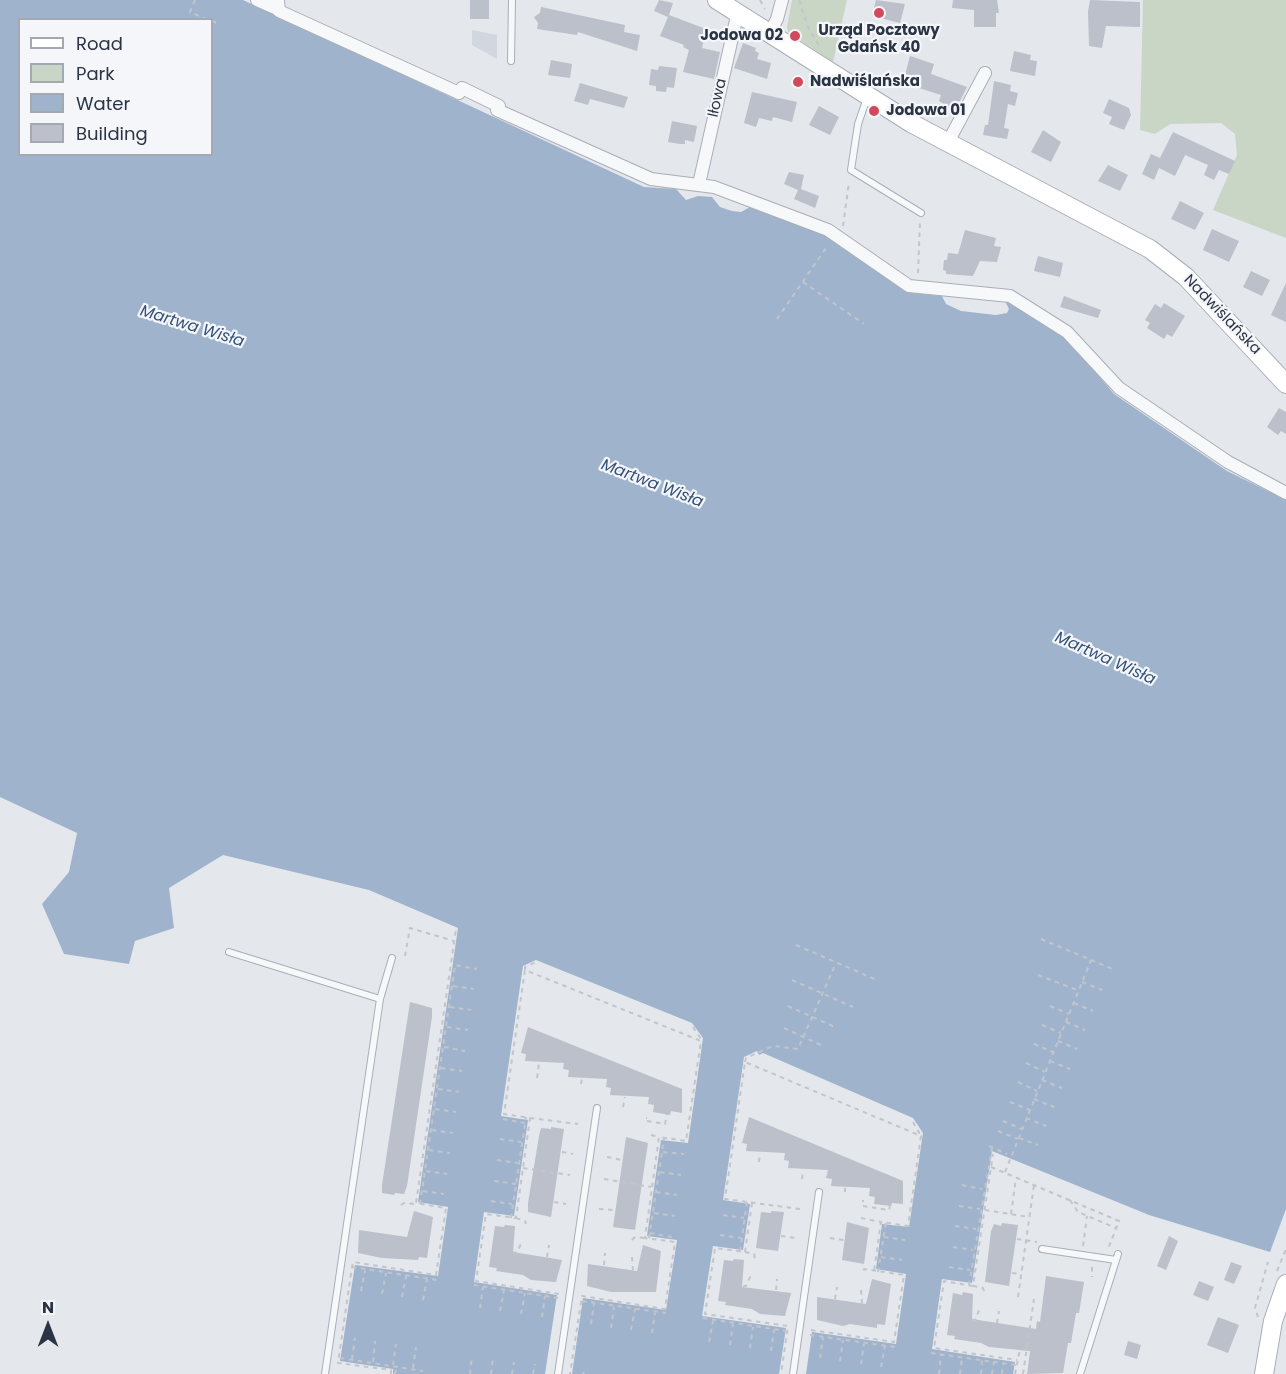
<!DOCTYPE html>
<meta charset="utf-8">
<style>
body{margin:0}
#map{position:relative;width:1286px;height:1374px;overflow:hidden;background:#e4e7ec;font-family:Poppins,sans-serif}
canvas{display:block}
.legend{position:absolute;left:18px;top:18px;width:195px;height:138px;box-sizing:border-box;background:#f4f6f9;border:2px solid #a4a8b1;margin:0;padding:8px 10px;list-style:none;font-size:18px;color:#2b3445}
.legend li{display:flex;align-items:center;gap:12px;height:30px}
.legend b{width:30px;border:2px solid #a4a8b1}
.north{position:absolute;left:18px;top:1296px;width:60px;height:60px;-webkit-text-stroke:4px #f4f6f9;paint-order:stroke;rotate:0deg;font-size:16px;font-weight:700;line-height:24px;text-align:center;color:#2b3445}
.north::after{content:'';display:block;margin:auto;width:21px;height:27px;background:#2b3445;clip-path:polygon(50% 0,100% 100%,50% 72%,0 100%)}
</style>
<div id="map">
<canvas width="1286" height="1374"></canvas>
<ul class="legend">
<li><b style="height:8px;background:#fff"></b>Road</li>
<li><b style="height:16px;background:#c9d6c5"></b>Park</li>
<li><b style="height:16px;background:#9fb4cc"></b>Water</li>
<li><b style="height:16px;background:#bbc0ca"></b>Building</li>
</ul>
<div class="north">N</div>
</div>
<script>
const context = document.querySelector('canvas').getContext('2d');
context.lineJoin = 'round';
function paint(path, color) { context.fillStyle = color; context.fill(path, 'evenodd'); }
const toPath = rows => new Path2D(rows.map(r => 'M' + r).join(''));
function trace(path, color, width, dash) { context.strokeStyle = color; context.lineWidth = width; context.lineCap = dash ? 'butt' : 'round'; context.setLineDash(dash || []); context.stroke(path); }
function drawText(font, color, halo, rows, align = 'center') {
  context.font = font + ' Poppins,sans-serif'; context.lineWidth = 4.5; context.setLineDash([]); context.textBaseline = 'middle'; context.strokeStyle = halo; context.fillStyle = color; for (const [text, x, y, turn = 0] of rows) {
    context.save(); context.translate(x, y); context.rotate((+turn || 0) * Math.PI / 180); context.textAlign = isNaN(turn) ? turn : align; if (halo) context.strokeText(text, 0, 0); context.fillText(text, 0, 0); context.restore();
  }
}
paint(toPath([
 [472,30,497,35,497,59,472,45]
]), '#d2d6de');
paint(toPath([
 [792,0,847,0,833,62,788,32,787,27],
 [1143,0,1286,0,1286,238,1213,210,1237,155,1235,134,1221,123,1170,124,1155,134,1140,130]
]), '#c9d6c5');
paint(toPath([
 [0,0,243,0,644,187,676,189,686,200,698,196,712,197,720,207,732,211,741,212,750,207,825,234,912,293,942,296,946,304,961,311,996,315,1007,313,1009,309,1005,301,1008,301,1069,341,1114,394,1227,471,1286,500,1286,1209,1270,1252,1149,1215,992,1151,972,1283,942,1279,932,1349,1015,1362,1013,1374,806,1374,812,1332,896,1344,906,1274,876,1269,882,1224,909,1227,923,1133,913,1118,763,1053,759,1055,757,1051,744,1057,723,1200,750,1204,743,1250,713,1246,702,1316,786,1328,779,1374,572,1374,583,1298,666,1310,677,1240,647,1236,661,1140,688,1143,703,1038,692,1023,536,960,523,966,501,1116,528,1120,514,1216,484,1212,474,1282,557,1295,545,1374,393,1374,393,1369,340,1361,355,1265,438,1276,448,1207,418,1202,458,928,369,890,223,855,169,888,174,928,135,941,129,964,64,954,42,904,69,872,77,833,0,797],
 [20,20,212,20,212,154,20,154]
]), '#9fb4cc');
paint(toPath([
 [470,0,489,0,489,19,470,19],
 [659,0,673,3,669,15,706,29,702,48,720,52,714,79,683,72,689,50,683,47,684,45,660,36,668,17,654,11],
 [876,0,905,4,900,23,872,16],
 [953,0,997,0,999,13,996,13,996,27,974,27,974,10,952,8],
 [1090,0,1140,2,1140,27,1106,26,1102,48,1089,46,1088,11],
 [541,7,625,25,624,32,640,35,637,51,578,32,577,35,537,29,538,23,534,17,540,13],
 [743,43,756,48,755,51,759,53,757,59,771,63,767,79,734,68],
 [1014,51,1031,55,1030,60,1037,61,1035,76,1010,71],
 [910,56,934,64,931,74,967,87,955,111,939,101,941,95,903,83],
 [551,60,572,64,570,78,548,75],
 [659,66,677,68,674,88,667,87,666,92,656,91,656,86,649,85,651,69,658,70],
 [994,81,1011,85,1010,91,1018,93,1015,106,1008,104,1004,128,1009,129,1007,139,983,135,985,125,988,125],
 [580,83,628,97,624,108,590,99,588,105,574,101],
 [752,92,797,102,792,122,773,117,772,121,759,118,756,127,744,123],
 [1109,99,1129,108,1131,115,1124,130,1109,124,1112,117,1103,113],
 [819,106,839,117,830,135,809,125],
 [672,121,697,126,694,142,685,140,685,144,680,144,668,142],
 [1043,130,1061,142,1051,162,1031,152],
 [1173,132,1235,161,1229,174,1219,170,1214,180,1204,175,1208,165,1185,155,1175,176,1159,168,1154,180,1142,174,1151,154,1160,158],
 [1108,165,1128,175,1120,191,1098,181],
 [789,172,804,175,801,189,819,196,815,208,794,199,798,190,784,184],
 [1180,201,1204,213,1195,230,1171,219],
 [1212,229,1239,241,1229,262,1203,250],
 [965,230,996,238,994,246,1001,247,997,262,980,261,973,276,946,274,946,271,943,270,944,260,947,260,948,253,958,254],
 [1038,256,1063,263,1060,277,1034,271],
 [1251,271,1270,280,1262,296,1243,287],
 [1286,283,1286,322,1271,315],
 [1064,296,1101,310,1098,318,1060,307],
 [1164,303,1185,316,1172,337,1167,334,1164,339,1147,328,1150,323,1145,320,1155,304,1161,308],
 [1279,408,1286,412,1286,434,1281,431,1278,435,1267,427],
 [410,1002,432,1008,432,1017,407,1186,404,1194,395,1193,394,1195,382,1193,382,1185],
 [528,1027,682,1089,682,1113,671,1111,670,1115,653,1112,654,1105,648,1104,649,1097,610,1095,611,1088,606,1087,607,1079,568,1077,569,1070,563,1069,564,1063,525,1061,526,1054,521,1053],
 [749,1117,903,1181,903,1204,892,1203,891,1206,874,1204,875,1197,869,1196,870,1188,831,1186,832,1179,826,1178,828,1170,788,1168,789,1161,784,1160,785,1153,746,1151,747,1144,742,1143],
 [551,1127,564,1129,551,1217,528,1212,528,1203,539,1136,541,1128,551,1129],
 [626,1137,648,1143,635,1230,613,1227],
 [414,1211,433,1217,427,1258,419,1257,418,1260,382,1258,358,1253,359,1230,407,1237],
 [771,1211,784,1212,778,1251,756,1248,761,1212,771,1213],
 [847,1222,869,1228,864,1264,842,1260],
 [1002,1223,1018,1225,1009,1286,985,1282,991,1231,994,1224,1001,1226],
 [505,1225,515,1226,513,1252,562,1260,556,1282,531,1280,523,1275,496,1271,497,1268,489,1267,495,1226,504,1227],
 [1169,1236,1178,1241,1166,1270,1157,1266],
 [643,1245,661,1251,656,1292,611,1292,587,1286,588,1264,637,1271],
 [734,1259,744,1260,742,1287,791,1293,785,1316,760,1314,752,1309,725,1305,726,1302,718,1301,724,1260,733,1261],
 [1231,1262,1242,1266,1234,1284,1224,1280],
 [1046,1276,1084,1282,1079,1313,1076,1313,1071,1343,1068,1343,1063,1373,1027,1374,1030,1351,989,1347,981,1343,954,1339,955,1336,947,1335,953,1293,962,1295,963,1292,973,1294,972,1319,1036,1329,1037,1321,1040,1322],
 [872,1279,891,1284,885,1325,877,1324,877,1328,850,1324,843,1326,817,1320,817,1297,866,1304],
 [1199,1281,1214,1287,1208,1301,1193,1295],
 [1218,1317,1239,1325,1228,1353,1207,1345],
 [1128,1341,1141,1345,1137,1359,1124,1355]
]), '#bbc0ca');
const lane = toPath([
 [511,61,512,0],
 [867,98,858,124,851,170,921,213],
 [229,952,380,999],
 [1042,1249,1116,1260],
 [325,1374,380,999,392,958],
 [558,1374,597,1108],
 [793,1374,819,1192],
 [1080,1374,1118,1254]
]);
const street = toPath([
 [257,0,275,8],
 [278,0,279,11,459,93,462,88,499,106,497,110,651,179,714,187,828,230,909,286,1010,296,1067,332,1119,388,1228,462,1286,493],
 [770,32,777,19,782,0],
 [947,144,985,73],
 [699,184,736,20,740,13]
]);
const secondary = toPath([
 [717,0,911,123,1150,249,1186,277,1286,384],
 [1264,1374,1273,1321,1286,1284]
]);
trace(lane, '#a9aeb7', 8);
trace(street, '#a9aeb7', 14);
trace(secondary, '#a9aeb7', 20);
trace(toPath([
 [195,0,190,12,208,20],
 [760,0,765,9],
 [799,0,808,27,819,46],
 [212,21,219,24],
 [843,226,849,182],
 [918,273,920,222],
 [803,282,864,324],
 [777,319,828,245],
 [1041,939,1115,970],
 [796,945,877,980],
 [405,956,410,928,454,941],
 [525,970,525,967,536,962],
 [1038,975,1077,990],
 [792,980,853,1007],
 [1082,982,1102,990],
 [453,986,474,989],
 [1074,1003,1093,1011],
 [788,1006,837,1028],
 [1050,1006,1069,1014],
 [450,1007,471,1010],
 [1066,1022,1085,1030],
 [1042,1025,1061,1033],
 [447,1027,468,1030],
 [693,1027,701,1039],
 [784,1028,823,1046],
 [1058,1041,1077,1049],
 [1034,1044,1053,1052],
 [444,1047,465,1051],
 [1050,1061,1070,1069],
 [745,1062,746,1058,773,1046,798,1049,836,963],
 [1026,1063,1045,1072],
 [441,1068,462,1071],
 [537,1078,539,1063],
 [1042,1080,1062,1088],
 [1018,1082,1037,1091],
 [581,1084,582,1079],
 [438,1089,459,1092],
 [1034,1099,1054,1107],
 [1010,1102,1030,1110],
 [623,1107,625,1097],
 [435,1109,456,1112],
 [530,1118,578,1124],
 [646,1118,647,1118],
 [1026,1118,1046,1126],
 [503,1119,525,1123],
 [647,1121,665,1124,667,1114],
 [1003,1121,1022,1129],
 [913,1122,921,1136],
 [432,1130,453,1133],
 [998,1131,1018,1139],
 [651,1135,659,1137],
 [1019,1138,1038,1145],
 [500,1139,521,1142],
 [989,1146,1007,1154],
 [429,1150,450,1153],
 [562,1152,573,1154],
 [663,1152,684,1154],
 [607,1157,622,1160],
 [497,1160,518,1163],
 [759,1162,760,1153],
 [991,1167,1119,1221,1108,1249],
 [523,1168,570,1175],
 [426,1171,447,1174],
 [660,1172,681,1175],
 [1005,1172,1091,960],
 [604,1179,651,1187],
 [802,1179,803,1171],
 [494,1181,516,1184],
 [962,1185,982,1189],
 [423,1191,444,1194],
 [656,1192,677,1195],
 [845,1192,845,1188],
 [1070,1200,1078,1212,1116,1228],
 [491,1201,512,1204],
 [862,1201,864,1201],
 [554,1202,566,1204],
 [752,1203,745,1252,715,1248,705,1314,788,1326,781,1374],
 [420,1204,455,965,477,969],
 [401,1205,404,1203,415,1204],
 [863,1206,889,1210,890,1206],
 [959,1206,980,1209],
 [599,1209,614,1210],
 [800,1209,725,1199,745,1062,921,1136,908,1226,881,1222,874,1271],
 [985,1210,1029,1217],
 [654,1213,675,1216],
 [1011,1214,1016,1178],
 [723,1215,744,1218],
 [511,1218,526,1117],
 [516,1218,525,1221,526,1224],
 [861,1218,881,1222],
 [955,1226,976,1229],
 [650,1233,672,1237],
 [720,1235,741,1238],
 [781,1236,796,1238],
 [884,1237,905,1240],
 [649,1238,664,1138],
 [830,1238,844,1240],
 [1017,1239,1037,1242],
 [632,1240,635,1237,645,1238],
 [1083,1246,1087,1216],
 [953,1247,973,1250],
 [740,1251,747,1202],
 [513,1252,517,1253,522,1241],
 [745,1252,754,1254,755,1259],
 [547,1257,549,1245],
 [632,1257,633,1271,637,1271],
 [881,1257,902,1260],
 [604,1265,605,1253],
 [352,1267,437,1280],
 [949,1267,970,1270],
 [1092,1267,1092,1277],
 [1277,1271,1286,1249],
 [878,1272,886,1222],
 [1012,1273,1021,1274],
 [474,1285,558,1298],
 [969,1285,992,1148],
 [743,1286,746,1286,751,1275],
 [973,1286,944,1281,934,1348,1017,1360],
 [776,1290,777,1279],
 [861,1290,862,1303,866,1304],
 [361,1291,365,1270],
 [984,1291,983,1288,973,1286,993,1154],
 [382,1294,386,1273],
 [559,1294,476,1281,486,1214,516,1218,530,1118,504,1114,525,970,701,1041,686,1141,659,1137,645,1238,675,1242,665,1309,582,1296,570,1374],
 [402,1297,406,1276],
 [1018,1297,1034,1185],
 [835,1299,837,1287],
 [423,1300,427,1279],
 [582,1301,666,1313],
 [480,1308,483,1287],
 [500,1311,504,1290],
 [521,1314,525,1293],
 [542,1317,545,1296],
 [1258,1317,1255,1308,1268,1262],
 [703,1318,786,1331],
 [972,1320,975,1320,980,1308],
 [997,1323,999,1311],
 [591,1324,594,1304],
 [611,1328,614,1307],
 [631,1330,635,1309],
 [811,1330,894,1342,904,1275,864,1269,862,1273],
 [652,1333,655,1313],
 [810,1335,895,1347],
 [709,1342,713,1321],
 [730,1345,733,1324],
 [750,1348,753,1327],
 [771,1351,774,1330],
 [931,1353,1016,1365],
 [340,1358,423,1371],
 [820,1358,823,1337],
 [352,1359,355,1338],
 [840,1361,843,1340],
 [373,1362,375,1341],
 [861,1364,864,1344],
 [393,1365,396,1344],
 [881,1367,885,1346],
 [413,1368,416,1347],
 [391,1374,391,1370,338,1363,352,1267,353,1262,436,1275,446,1208,416,1203,456,929],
 [395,1374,396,1366],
 [470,1374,472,1356],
 [491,1374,493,1359],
 [512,1374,514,1362],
 [533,1374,535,1364],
 [583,1374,584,1372],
 [939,1374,941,1354],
 [960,1374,962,1357],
 [981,1374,982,1360],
 [992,1374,994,1362],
 [1002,1374,1003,1363],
 [1015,1374,1020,1349,1027,1350],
 [1023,1374,1034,1299]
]), '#c2c5cb', 2, [4.5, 4.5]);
trace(lane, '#f7f8fa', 6);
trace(street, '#f7f8fa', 12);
trace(secondary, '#fff', 18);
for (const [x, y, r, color] of [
 [879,13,6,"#d1495b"],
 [795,36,6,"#d1495b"],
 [798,82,6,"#d1495b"],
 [874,111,6,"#d1495b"]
]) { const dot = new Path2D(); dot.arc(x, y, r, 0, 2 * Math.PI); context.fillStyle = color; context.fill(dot); trace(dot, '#f4f6f9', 2); }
drawText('bold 15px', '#2b3445', '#f4f6f9', [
 ["Urząd Pocztowy",879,31,"center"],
 ["Gdańsk 40",879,48,"center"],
 ["Jodowa 02",783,36,"right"],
 ["Nadwiślańska",810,82],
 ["Jodowa 01",886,111]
], 'left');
drawText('15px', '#2b3445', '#f4f6f9', [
 ["Iłowa",718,98,-77],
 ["Nadwiślańska",1222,315,46]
]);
drawText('italic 16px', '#34527a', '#f4f6f9', [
 ["Martwa Wisła",192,327,17],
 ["Martwa Wisła",652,484,21],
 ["Martwa Wisła",1105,659,24]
]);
</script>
